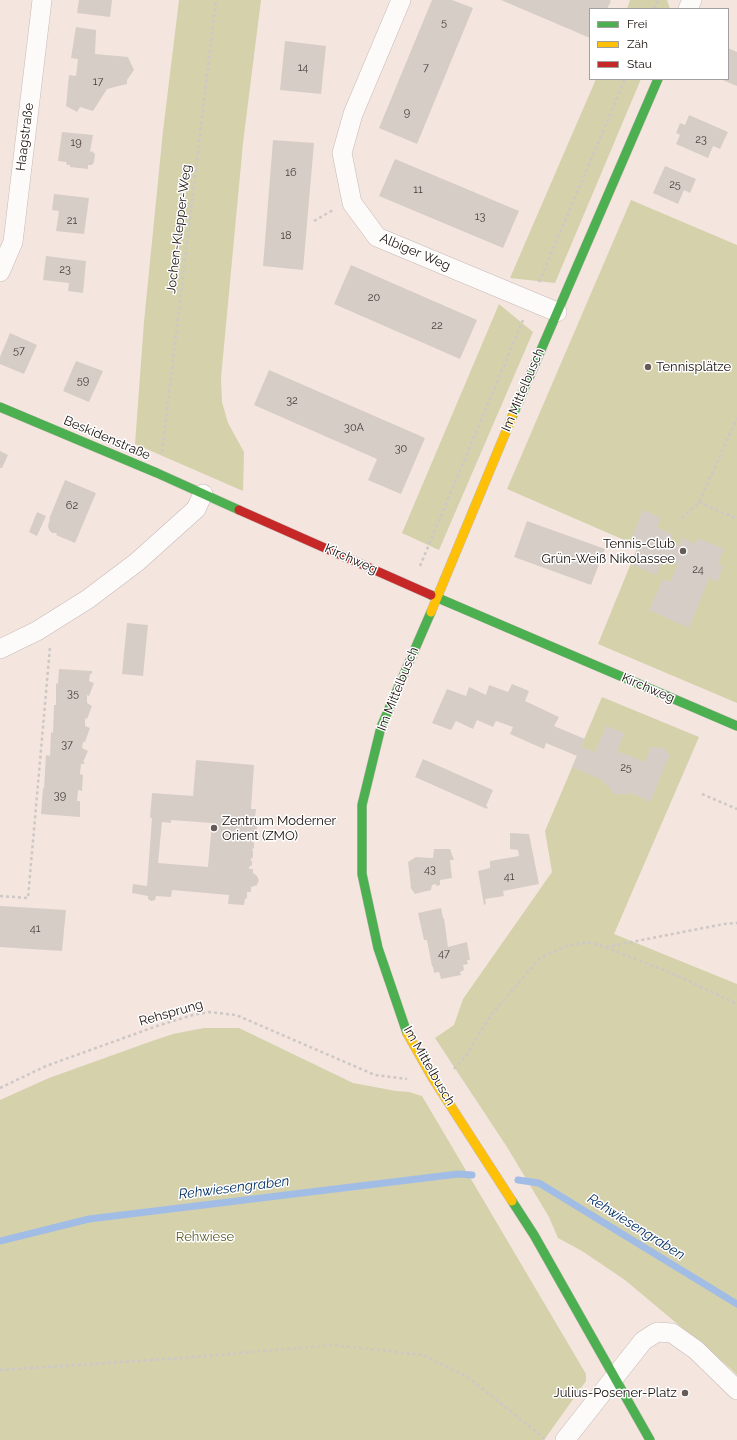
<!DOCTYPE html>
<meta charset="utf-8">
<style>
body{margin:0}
#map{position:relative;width:737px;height:1440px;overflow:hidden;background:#f4e5df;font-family:Raleway,sans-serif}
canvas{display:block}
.legend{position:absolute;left:589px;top:8px;width:140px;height:72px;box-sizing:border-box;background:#fff;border:1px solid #a39f9e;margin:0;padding:5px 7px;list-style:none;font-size:12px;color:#19100c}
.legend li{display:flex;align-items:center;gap:8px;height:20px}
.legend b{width:20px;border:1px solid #a39f9e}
</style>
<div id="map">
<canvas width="737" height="1440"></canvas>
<ul class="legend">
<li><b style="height:5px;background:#4caf50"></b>Frei</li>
<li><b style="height:5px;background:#ffc107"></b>Zäh</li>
<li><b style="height:5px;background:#c62828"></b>Stau</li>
</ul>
</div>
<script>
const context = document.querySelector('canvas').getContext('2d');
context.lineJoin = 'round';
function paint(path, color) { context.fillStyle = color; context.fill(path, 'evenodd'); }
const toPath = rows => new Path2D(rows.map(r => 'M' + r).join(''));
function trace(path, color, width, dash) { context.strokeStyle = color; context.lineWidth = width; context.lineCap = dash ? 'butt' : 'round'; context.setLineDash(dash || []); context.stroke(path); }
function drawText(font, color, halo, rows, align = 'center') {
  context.font = font + ' Raleway,sans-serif'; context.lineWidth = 3; context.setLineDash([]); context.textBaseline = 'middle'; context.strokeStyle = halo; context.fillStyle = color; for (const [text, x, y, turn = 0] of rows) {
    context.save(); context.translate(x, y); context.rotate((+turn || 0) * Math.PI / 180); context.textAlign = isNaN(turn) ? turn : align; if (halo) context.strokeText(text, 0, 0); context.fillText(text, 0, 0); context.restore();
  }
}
paint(toPath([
 [179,0,261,0,243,143,221,378,222,402,228,423,244,452,243,491,135,444,144,322,163,131],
 [630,0,667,0,670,9,627,9],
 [596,79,641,79,555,283,510,278],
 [631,200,737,245,737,703,598,644,638,546,507,489],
 [499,304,533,332,439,550,402,533],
 [602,697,699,737,614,934,737,984,737,1375,731,1369,625,1280,582,1251,558,1238,549,1217,507,1147,435,1038,454,1025,463,999,552,872,545,831],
 [204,1028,239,1028,353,1083,396,1091,409,1092,422,1096,586,1374,586,1381,544,1440,0,1440,0,1100,49,1078,152,1041,173,1034]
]), '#d5d1ab');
trace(toPath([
 [518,1180,539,1183,737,1304],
 [0,1241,89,1219,458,1174,472,1175]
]), '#a2bde5', 7);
paint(toPath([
 [79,0,112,0,110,17,77,13],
 [432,0,452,0,473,8,417,144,379,128],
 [501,0,609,0,611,1,607,9,590,9,590,38],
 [76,27,96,30,95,54,128,57,134,70,127,80,127,84,107,89,93,111,80,107,77,112,66,106,69,75,76,76,78,59,71,58],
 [285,41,326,46,321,94,280,90],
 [728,48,737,52,737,86,720,79,728,79],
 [689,115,728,132,720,149,713,146,708,158,676,144,680,135,676,133,680,123,685,125],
 [62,132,93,135,90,152,92,151,95,154,94,162,92,165,88,165,88,169,70,167,70,165,67,165,66,162,58,161],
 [273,140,314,143,303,270,263,266],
 [395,159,519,211,503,248,379,196],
 [665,166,696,179,690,193,684,190,678,204,653,193],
 [54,194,89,198,84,234,56,231,59,211,52,210],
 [46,256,86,261,83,293,68,291,69,283,43,280],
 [351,265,477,320,460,359,334,304],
 [10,333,37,345,24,374,0,364,0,357],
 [76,361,103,371,89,402,63,391],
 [269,370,425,438,401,494,368,480,377,459,254,405],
 [0,451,8,455,2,468,0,468],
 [65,480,96,493,75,543,56,535,57,533,52,533,49,530,48,526,50,519,49,519],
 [643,510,661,518,657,527,673,535,670,542,679,546,682,538,695,544,698,538,724,549,718,564,723,566,717,582,709,578,689,628,649,610,663,579,670,582,678,564,664,558,656,575,631,564,638,546,630,542],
 [37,512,46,516,37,536,29,532],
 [527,521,605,549,591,585,514,557],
 [127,623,148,625,143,676,122,674],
 [59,669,92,671,92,674,90,674,89,681,94,683,89,696,87,695,87,703,92,706,87,719,85,718,85,726,90,728,85,742,83,742,82,748,88,751,83,762,85,762,84,764,81,764,80,774,83,775,82,791,78,790,77,801,80,801,80,817,41,814,43,788,44,789,46,755,50,756,51,732,53,733,54,705,56,705,56,683,58,684],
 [512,684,529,691,525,701,559,717,554,726,585,739,581,747,595,752,606,726,624,733,617,751,645,762,651,746,656,748,661,747,665,749,667,753,670,754,650,802,632,793,631,794,614,794,612,792,608,786,603,783,604,781,572,767,577,756,546,743,544,749,510,734,513,727,496,721,493,727,477,720,473,729,456,721,451,730,432,723,447,689,466,696,469,687,486,695,489,685,508,692],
 [423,759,493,790,486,806,488,807,487,809,415,777],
 [196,760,254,765,251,809,256,809,255,818,258,818,256,840,252,841,254,843,254,848,252,849,253,852,253,857,250,860,252,861,252,865,249,867,249,869,253,869,253,873,257,876,259,880,257,885,251,887,251,892,247,892,247,898,245,899,244,905,228,904,229,895,172,890,171,897,156,896,155,900,151,901,148,899,148,896,132,893,133,884,147,886,152,818,150,818,152,793,193,796],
 [171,820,212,823,208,867,158,863,162,822,171,823],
 [510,833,529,834,539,884,503,891,504,896,485,899,486,904,484,905,478,871,490,868,490,861,519,856,518,850,510,849],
 [434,849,450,849,454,860,450,860,452,878,440,880,440,885,436,886,436,884,432,885,431,890,415,894,410,887,411,887,408,862,416,857,433,858],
 [0,906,66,910,62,951,0,947],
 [441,908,443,918,444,918,448,947,467,942,470,960,467,960,468,964,463,965,464,970,460,972,461,975,441,979,439,972,434,973,433,967,432,966,427,940,424,940,418,913]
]), '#d7cdc7');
const street = toPath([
 [401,0,353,114,342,153,352,203,377,237,557,312],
 [688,9,692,0],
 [0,272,13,242,42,0],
 [0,649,37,631,88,599,137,562,196,509,203,494],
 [565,1440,643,1341,657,1332,672,1333,696,1350,737,1390]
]);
const fast = toPath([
 [0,407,157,473,239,510],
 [512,417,658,79],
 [431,595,737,726],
 [407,1033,378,948,362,874,362,805,381,727,431,612],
 [512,1201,534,1235,650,1440]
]);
const slow = toPath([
 [431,612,512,417],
 [407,1033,432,1077,512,1201]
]);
const jam = toPath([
 [239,510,431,595]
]);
trace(street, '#c6bab6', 20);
trace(fast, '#c6bab6', 10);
trace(slow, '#c6bab6', 10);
trace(jam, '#c6bab6', 10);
trace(toPath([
 [654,9,658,0],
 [314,221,333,210],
 [539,282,625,79],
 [162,452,216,0],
 [699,502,737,519],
 [682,518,699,502,737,418],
 [420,566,523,320],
 [702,794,737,809],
 [0,896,28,898,50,647],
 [606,947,724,924,737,923],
 [454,1069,467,1054,491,1015,540,958,567,946,588,942,605,947,676,975,737,1004],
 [0,1088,46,1066,157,1026,193,1015,209,1012,236,1015,375,1075,407,1079],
 [0,1370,183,1358,333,1345,423,1355,469,1378,545,1439]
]), '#cdc8c6', 2.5, [3, 3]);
trace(street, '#fdfbfa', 19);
trace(fast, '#4caf50', 9);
trace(slow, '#ffc107', 9);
trace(jam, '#c62828', 9);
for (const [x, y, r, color] of [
 [648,367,4,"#665b56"],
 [683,551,4,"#665b56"],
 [214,828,4,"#665b56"],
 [685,1393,4,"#665b56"]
]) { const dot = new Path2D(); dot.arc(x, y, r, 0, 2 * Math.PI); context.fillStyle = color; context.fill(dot); trace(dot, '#fff', 1.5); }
drawText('11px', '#483f3b', null, [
 ["5",444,23],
 ["14",303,68],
 ["7",426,68],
 ["17",98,82],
 ["9",407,113],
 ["23",701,140],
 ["19",76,143],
 ["16",291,173],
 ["25",675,185],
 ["11",418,190],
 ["13",480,217],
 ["21",72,221],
 ["18",286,236],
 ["23",65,270],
 ["20",374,298],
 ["22",437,326],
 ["57",19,351],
 ["59",83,381],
 ["32",292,401],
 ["30A",354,428],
 ["30",401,449],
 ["62",72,506],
 ["24",698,570],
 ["35",73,694],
 ["37",67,745],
 ["25",626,768],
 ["39",60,796],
 ["43",430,870],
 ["41",509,877],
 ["41",35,929],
 ["47",444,954]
]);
drawText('13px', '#19100c', '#fff', [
 ["Haagstraße",25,137,-83],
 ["Jochen-Klepper-Weg",179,229,-83],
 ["Albiger Weg",415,252,23],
 ["Im Mittelbusch",523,390,-67],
 ["Beskidenstraße",107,438,23],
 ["Kirchweg",351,559,24],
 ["Kirchweg",648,688,23],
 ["Im Mittelbusch",398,689,-68],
 ["Rehsprung",171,1013,-16],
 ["Im Mittelbusch",429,1066,60]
]);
drawText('13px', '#19100c', '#fff', [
 ["Tennisplätze",656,367],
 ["Tennis-Club",675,544,"right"],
 ["Grün-Weiß Nikolassee",675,559,"right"],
 ["Zentrum Moderner",222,821],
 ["Orient (ZMO)",222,836],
 ["Julius-Posener-Platz",677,1393,"right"]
], 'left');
drawText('13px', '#595b22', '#fff', [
 ["Rehwiese",205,1237]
]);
drawText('italic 14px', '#043066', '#fff', [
 ["Rehwiesengraben",234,1188,-7],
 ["Rehwiesengraben",636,1227,32]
]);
</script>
